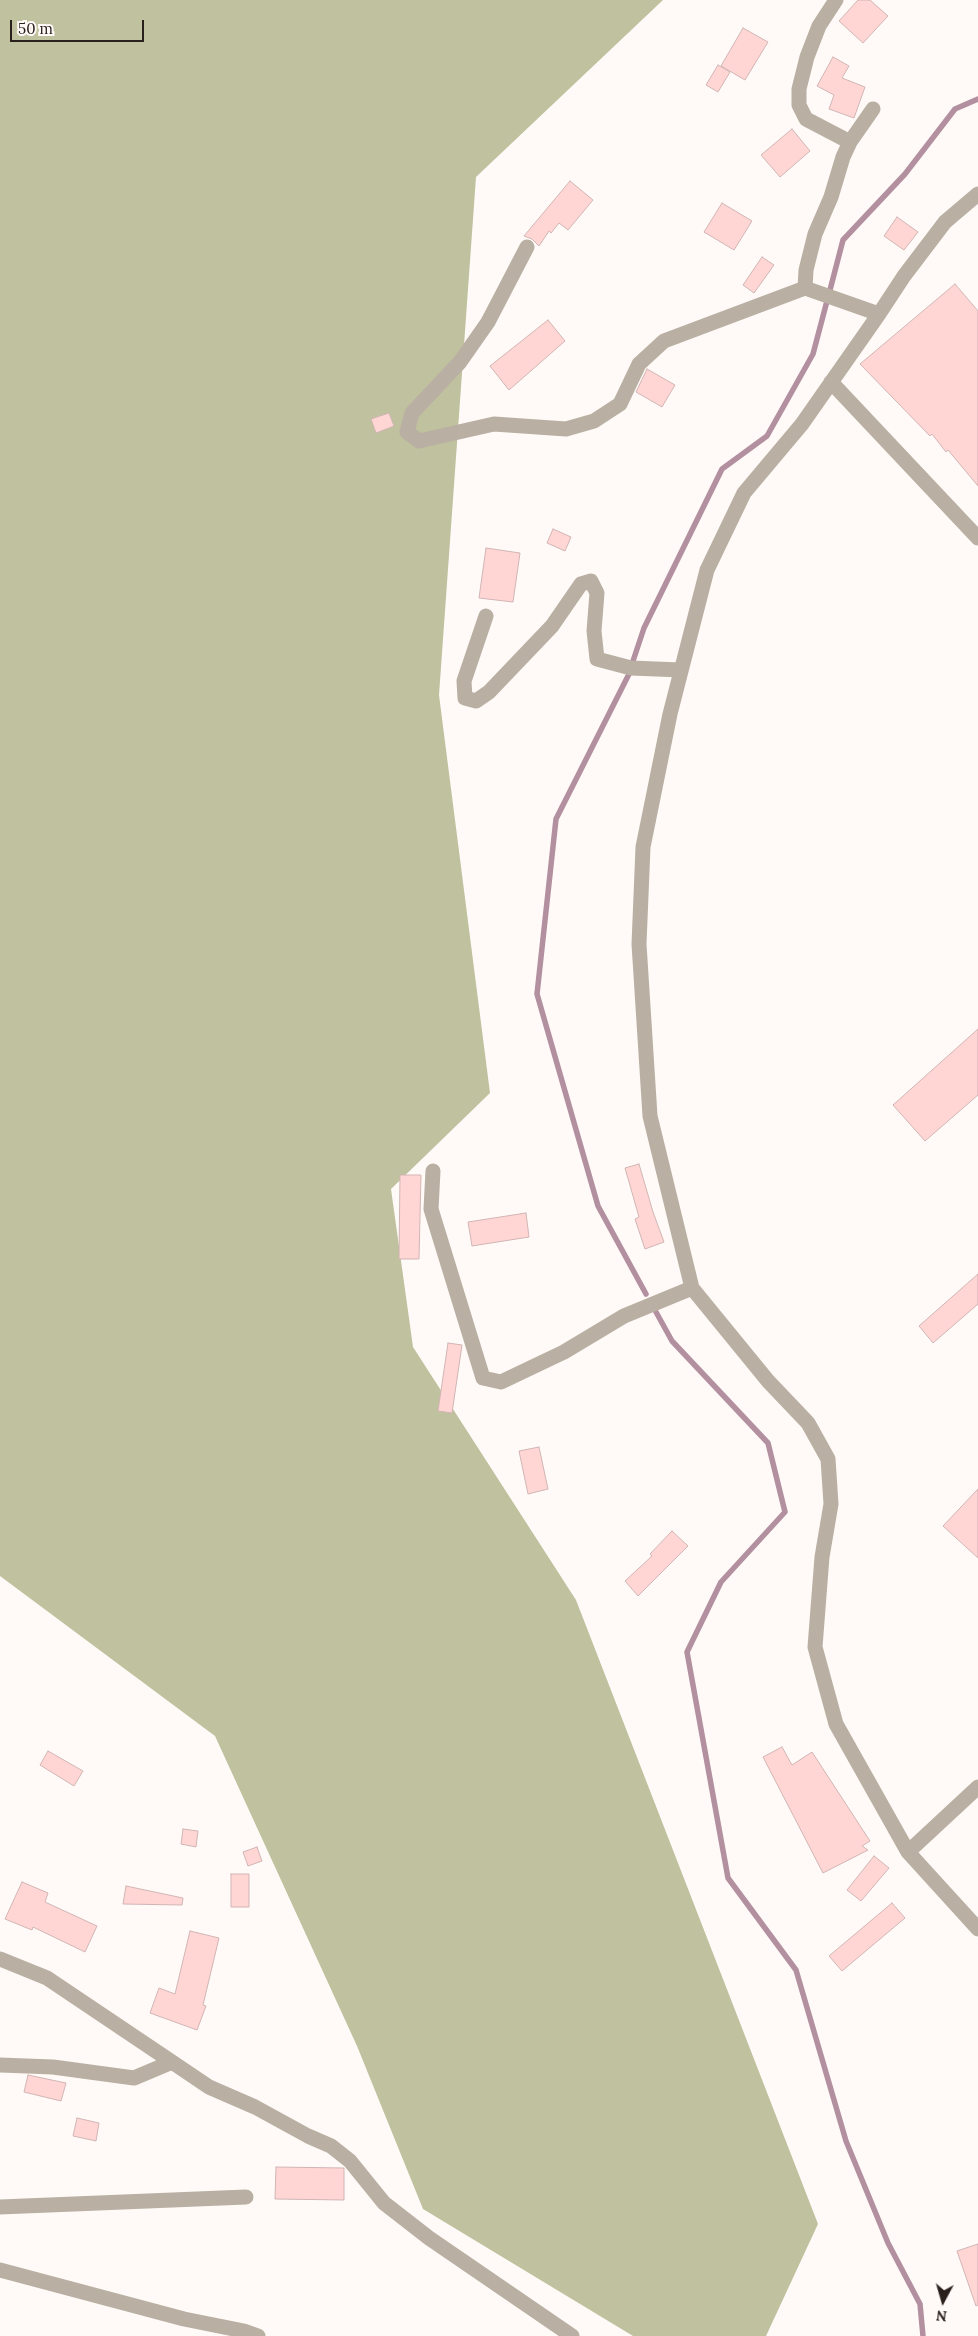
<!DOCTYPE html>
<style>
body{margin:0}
#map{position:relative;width:978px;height:2336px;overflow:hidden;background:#fffaf7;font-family:Lora,serif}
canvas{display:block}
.north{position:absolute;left:918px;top:2276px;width:50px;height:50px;-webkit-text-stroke:4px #fffaf7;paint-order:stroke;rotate:186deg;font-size:14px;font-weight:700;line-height:20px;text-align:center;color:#29201c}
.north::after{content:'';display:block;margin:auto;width:18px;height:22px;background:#29201c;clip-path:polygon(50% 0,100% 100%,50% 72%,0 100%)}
.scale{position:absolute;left:10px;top:20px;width:134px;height:22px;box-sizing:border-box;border:2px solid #29201c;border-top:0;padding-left:6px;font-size:15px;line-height:18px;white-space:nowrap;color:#29201c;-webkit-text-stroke:4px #fffaf7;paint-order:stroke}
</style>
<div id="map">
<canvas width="978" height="2336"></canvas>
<div class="north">N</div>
<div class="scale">50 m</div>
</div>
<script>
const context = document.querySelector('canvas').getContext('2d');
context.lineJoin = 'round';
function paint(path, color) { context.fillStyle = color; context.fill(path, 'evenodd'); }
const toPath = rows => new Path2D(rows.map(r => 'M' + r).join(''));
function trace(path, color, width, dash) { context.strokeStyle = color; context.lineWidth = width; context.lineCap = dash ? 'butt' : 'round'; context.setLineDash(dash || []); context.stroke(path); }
paint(toPath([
 [0,0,663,0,476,177,439,695,490,1093,391,1189,413,1347,576,1600,818,2224,766,2336,633,2336,423,2209,357,2046,215,1736,0,1576]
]), '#c0c19e');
trace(toPath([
 [830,290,843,240,905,174,955,109,978,99],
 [633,661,644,628,722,469,767,436,813,354,827,301],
 [629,674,556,819,537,994,598,1206,646,1294],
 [656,1312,672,1341,768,1443,785,1512,721,1582,687,1652,728,1878,796,1970,846,2141,888,2243,920,2304,923,2336]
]), '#b3909f', 5.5);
const building = toPath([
 [858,0,870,0,888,16,863,43,839,21,858,0],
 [743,28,768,42,745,80,721,66,743,28],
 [833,57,849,66,842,78,865,87,854,118,829,109,834,95,817,86,833,57],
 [718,65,730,72,718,92,706,85,718,65],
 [792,129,810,151,780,177,761,155,792,129],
 [570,181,593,200,568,230,559,223,551,233,549,231,539,246,532,239,524,236,570,181],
 [722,203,752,221,734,250,704,232,722,203],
 [897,217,918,232,904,250,884,236,897,217],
 [762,257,774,265,754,293,743,285,762,257],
 [955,284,978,311,978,486,948,450,946,452,932,434,930,436,860,364,955,284],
 [548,320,565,341,509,390,490,366,548,320],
 [647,369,675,385,662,407,636,392,647,369],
 [389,413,394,426,376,433,371,419,389,413],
 [553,529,571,537,565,551,547,543,553,529],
 [486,548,520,553,513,602,479,598,486,548],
 [978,1029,978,1095,925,1141,893,1105,978,1029],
 [639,1164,653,1212,664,1242,645,1249,635,1219,639,1217,625,1168,639,1164],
 [400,1175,421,1175,419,1259,399,1259,400,1175],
 [526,1213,529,1237,472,1246,468,1222,526,1213],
 [978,1274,978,1304,933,1343,919,1326,978,1274],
 [448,1343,462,1345,452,1413,438,1411,448,1343],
 [539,1447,548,1489,528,1494,519,1451,539,1447],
 [978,1489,978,1558,943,1526,978,1489],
 [672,1531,688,1546,638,1596,625,1581,652,1556,650,1554,672,1531],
 [782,1747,792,1765,812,1752,870,1841,862,1846,868,1850,823,1873,763,1757,782,1747],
 [48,1751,83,1771,74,1786,40,1765,48,1751],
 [183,1829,198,1831,196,1847,181,1844,183,1829],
 [257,1847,262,1861,248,1866,243,1852,257,1847],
 [874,1856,889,1868,861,1901,847,1890,874,1856],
 [231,1874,249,1874,249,1907,231,1907,231,1874],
 [22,1882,48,1893,45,1902,97,1926,85,1952,33,1927,32,1930,5,1919,22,1882],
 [126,1886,183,1898,182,1905,123,1904,126,1886],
 [892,1903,905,1918,842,1971,829,1956,892,1903],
 [190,1931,219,1938,203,2005,206,2006,197,2030,150,2013,159,1988,175,1994,190,1931],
 [28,2075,66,2083,61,2101,24,2092,28,2075],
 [77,2118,99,2123,96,2141,73,2136,77,2118],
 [276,2167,344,2168,344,2200,275,2199,276,2167],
 [978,2244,978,2305,976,2306,957,2251,978,2244]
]);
paint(building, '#ffd6d4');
trace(building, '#d0b5b4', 1);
trace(toPath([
 [836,0,819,26,807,57,799,89,799,105,806,119,850,142],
 [527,247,488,322,460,362,412,413,407,432,419,441,494,424,566,429,594,421,620,404,639,364,664,341,805,288,879,314,904,276,945,222,978,194],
 [805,288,806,270,815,234,831,197,843,157,850,142,873,109],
 [879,314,802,424,744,493,707,570,670,714,643,847,639,944,650,1116,692,1288,768,1381,808,1423,828,1459,831,1504,822,1557,815,1647,836,1724,908,1852,978,1929],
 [831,382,978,538],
 [486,616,464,681,465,698,476,701,489,692,552,626,581,584,591,581,597,593,594,631,597,659,631,668,681,670],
 [433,1171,431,1209,483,1378,501,1382,564,1352,624,1316,692,1288],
 [908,1852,978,1787],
 [0,1959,47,1978,172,2062,134,2078,53,2067,0,2065],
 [172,2062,209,2087,255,2107,308,2136,331,2146,350,2161,384,2203,429,2238,572,2336],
 [0,2207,246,2197],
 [0,2270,184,2319,244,2331,258,2336]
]), '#b9b0a3', 15);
</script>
